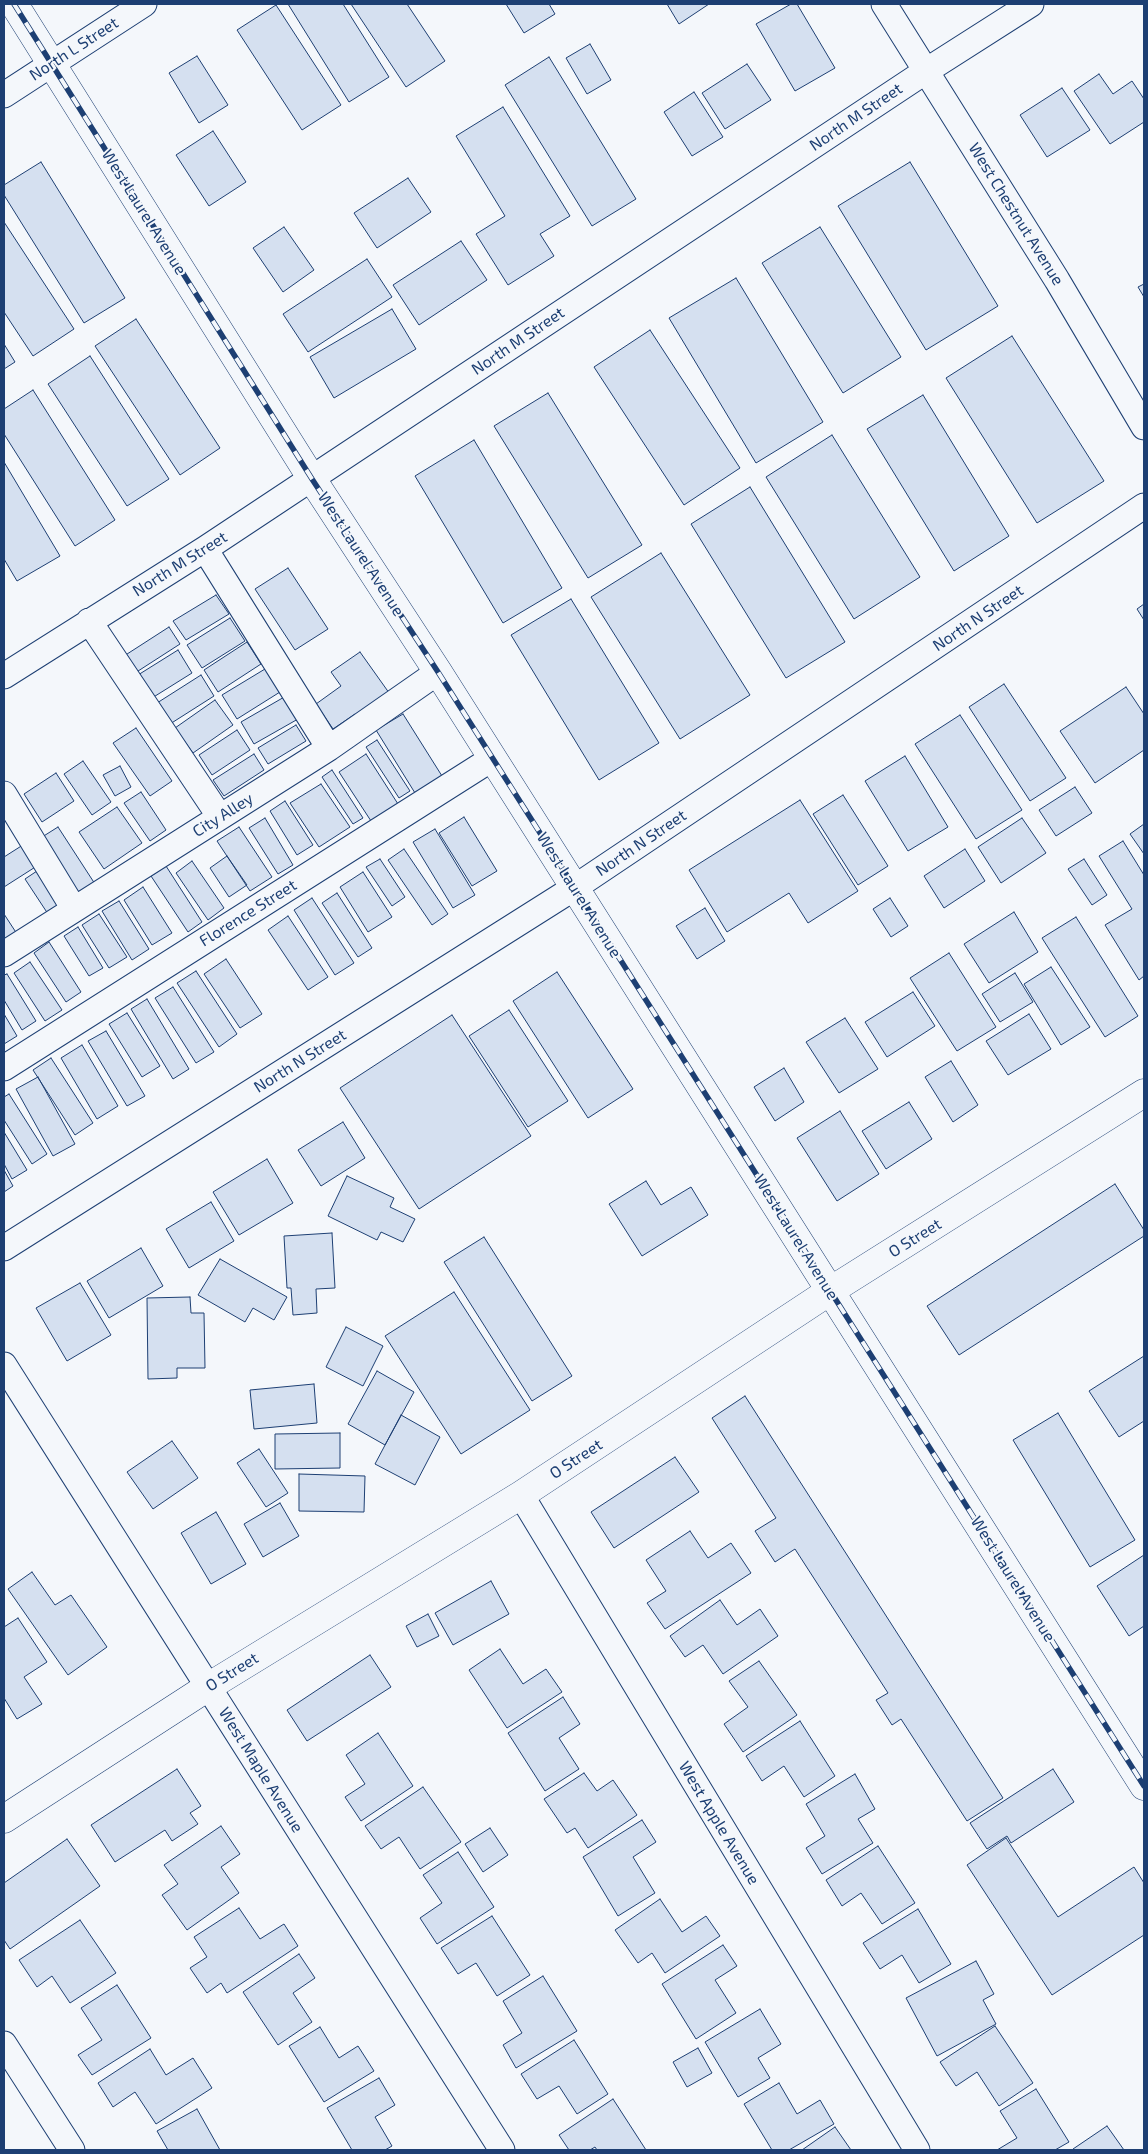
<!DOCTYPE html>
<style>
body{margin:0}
#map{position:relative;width:1148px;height:2154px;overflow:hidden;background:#f4f7fb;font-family:"Exo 2",sans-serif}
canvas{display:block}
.frame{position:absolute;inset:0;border:5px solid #1d3f73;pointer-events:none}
</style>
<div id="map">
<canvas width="1148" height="2154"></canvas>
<div class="frame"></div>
</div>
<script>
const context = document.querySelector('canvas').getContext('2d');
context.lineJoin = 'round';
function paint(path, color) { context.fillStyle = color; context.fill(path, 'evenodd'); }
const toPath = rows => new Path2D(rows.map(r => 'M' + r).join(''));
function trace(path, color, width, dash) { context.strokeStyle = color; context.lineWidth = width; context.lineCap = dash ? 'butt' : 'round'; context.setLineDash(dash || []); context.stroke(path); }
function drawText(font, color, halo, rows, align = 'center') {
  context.font = font + ' "Exo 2",sans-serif'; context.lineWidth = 4; context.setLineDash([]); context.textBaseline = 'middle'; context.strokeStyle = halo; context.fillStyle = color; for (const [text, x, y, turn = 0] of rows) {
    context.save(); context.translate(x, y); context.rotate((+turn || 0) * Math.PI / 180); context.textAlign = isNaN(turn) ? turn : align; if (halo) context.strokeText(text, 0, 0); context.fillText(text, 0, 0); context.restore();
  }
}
const building = toPath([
 [288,4,343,4,389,77,349,102,288,4],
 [351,4,407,4,445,61,406,87,351,4],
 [506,4,549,4,555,14,524,33,506,4],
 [667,4,709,4,679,24,667,4],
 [791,4,797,4,835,68,795,91,756,24,791,4],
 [276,5,341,105,302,130,237,30,276,5],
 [590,44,611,80,587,94,566,58,590,44],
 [197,56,228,105,199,123,169,73,197,56],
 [549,57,636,199,592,226,505,85,549,57],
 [747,64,771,100,725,129,702,93,747,64],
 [1099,74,1113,94,1132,81,1144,99,1144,122,1110,144,1074,91,1099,74],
 [1062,88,1090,130,1047,157,1020,115,1062,88],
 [694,92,723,137,692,156,664,112,694,92],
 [503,107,570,216,540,234,554,256,508,285,476,234,505,216,456,136,503,107],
 [213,131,246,182,209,206,176,155,213,131],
 [41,162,125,298,84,323,4,195,4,185,41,162],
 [910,162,998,306,926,350,838,206,910,162],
 [408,178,431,212,377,248,354,213,408,178],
 [4,222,74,329,33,356,4,312,4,222],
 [284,227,314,270,283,292,253,248,284,227],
 [820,227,901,357,843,393,762,263,820,227],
 [461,241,487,280,419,325,393,285,461,241],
 [367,259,392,297,308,352,283,314,367,259],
 [736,278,823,422,756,463,669,318,736,278],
 [1144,284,1144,297,1138,287,1144,284],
 [392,309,416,349,334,398,310,357,392,309],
 [136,319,220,448,180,475,95,346,136,319],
 [650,330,740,468,684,505,594,367,650,330],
 [1012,336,1104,481,1037,523,946,378,1012,336],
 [4,344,15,362,4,369,4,344],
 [90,356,169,479,127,506,48,384,90,356],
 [33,390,115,520,75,546,4,434,4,409,33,390],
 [548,393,642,545,588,578,494,426,548,393],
 [923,395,1009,536,954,571,867,429,923,395],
 [832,435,920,577,854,619,766,477,832,435],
 [474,440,562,588,503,623,415,476,474,440],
 [4,462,60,556,17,581,4,559,4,462],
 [750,487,845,642,786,678,691,524,750,487],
 [661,553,750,695,680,739,591,597,661,553],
 [288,568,328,629,295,650,255,589,288,568],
 [216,595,229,614,186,640,173,621,216,595],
 [571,599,659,743,599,780,511,635,571,599],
 [1144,604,1144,620,1137,609,1144,604],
 [230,618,245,641,202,668,187,645,230,618],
 [169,627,180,644,135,673,124,656,169,627],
 [247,642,261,664,218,692,204,670,247,642],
 [178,650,192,673,152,698,138,675,178,650],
 [360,652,392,697,359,720,355,714,333,729,316,704,341,686,331,672,360,652],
 [265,669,280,692,237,719,222,695,265,669],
 [201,675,214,696,170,724,157,703,201,675],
 [1004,684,1066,778,1030,801,969,707,1004,684],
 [1126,687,1144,714,1144,750,1095,783,1060,731,1126,687],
 [286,696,298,719,254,744,241,722,286,696],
 [215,700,233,725,193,753,175,728,215,700],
 [403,714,442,776,415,793,376,730,403,714],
 [960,715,1022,810,976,839,915,744,960,715],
 [296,725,306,741,268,764,258,748,296,725],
 [136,728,172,781,150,796,113,743,136,728],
 [237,730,250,750,212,775,199,755,237,730],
 [377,740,410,791,399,798,366,747,377,740],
 [254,754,264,770,224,796,213,780,254,754],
 [366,754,398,804,371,821,339,772,366,754],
 [905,756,948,827,908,851,865,781,905,756],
 [83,761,111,802,92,815,64,774,83,761],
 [120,766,131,787,115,796,103,775,120,766],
 [332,770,363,818,353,824,322,777,332,770],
 [56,773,74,801,42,822,24,794,56,773],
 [321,784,350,827,319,847,290,803,321,784],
 [1075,787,1092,813,1056,836,1039,810,1075,787],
 [141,792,166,830,150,841,124,803,141,792],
 [843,795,888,866,858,885,813,814,843,795],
 [800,800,858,891,808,923,789,893,727,932,689,870,800,800],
 [285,801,313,845,297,855,270,811,285,801],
 [117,807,142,843,104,869,79,832,117,807],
 [464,817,497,871,472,886,439,833,464,817],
 [265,818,293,865,278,874,249,828,265,818],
 [1022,818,1046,853,1001,883,978,847,1022,818],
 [1144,824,1144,854,1130,834,1144,824],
 [58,827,95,884,69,901,31,844,58,827],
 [239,827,272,877,250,891,217,841,239,827],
 [435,829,475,895,453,908,413,842,435,829],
 [1123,841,1144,875,1144,976,1139,980,1105,925,1132,909,1099,856,1123,841],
 [26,843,40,864,4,887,4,857,26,843],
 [404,849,448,914,432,925,388,860,404,849],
 [965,849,985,881,944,908,924,876,965,849],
 [227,856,247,885,229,897,210,868,227,856],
 [380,859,405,897,392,906,366,867,380,859],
 [1084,859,1107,895,1092,905,1068,869,1084,859],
 [192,861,224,908,208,920,176,873,192,861],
 [166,866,202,922,188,932,151,876,166,866],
 [40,869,66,907,50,917,25,879,40,869],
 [363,872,392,917,368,932,340,887,363,872],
 [143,887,172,933,152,945,124,900,143,887],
 [337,893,372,948,358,957,322,903,337,893],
 [312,898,354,963,335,975,294,910,312,898],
 [890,898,908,926,891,937,873,909,890,898],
 [119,901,149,949,132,960,102,911,119,901],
 [705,908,725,941,697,959,676,926,705,908],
 [1014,912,1038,952,989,983,964,944,1014,912],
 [4,914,19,937,4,947,4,914],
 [99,914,127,957,109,968,82,925,99,914],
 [288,916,328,977,308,990,268,930,288,916],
 [1076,917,1138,1016,1105,1037,1042,938,1076,917],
 [78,927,103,968,89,976,64,936,78,927],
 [49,942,81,992,66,1002,34,953,49,942],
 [949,953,996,1027,957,1051,910,978,949,953],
 [226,959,262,1014,240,1028,204,974,226,959],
 [30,962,62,1010,45,1021,14,973,30,962],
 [1051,967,1090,1027,1061,1045,1024,984,1051,967],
 [196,971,237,1034,219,1047,177,983,196,971],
 [557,972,633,1089,588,1118,513,1001,557,972],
 [1015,973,1033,1002,1000,1022,982,994,1015,973],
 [7,974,36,1021,22,1030,4,1000,4,975,7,974],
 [173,987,214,1052,196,1063,155,998,173,987],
 [913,992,935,1026,887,1057,865,1022,913,992],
 [147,999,189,1069,173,1079,131,1009,147,999],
 [509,1010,568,1101,528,1127,469,1036,509,1010],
 [127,1013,160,1066,142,1077,109,1024,127,1013],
 [4,1014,17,1036,4,1044,4,1014],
 [1029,1014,1051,1049,1008,1075,986,1041,1029,1014],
 [452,1015,531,1136,419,1209,340,1088,452,1015],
 [845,1018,878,1069,839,1093,806,1042,845,1018],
 [106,1031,145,1096,127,1106,88,1041,106,1031],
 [82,1045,118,1106,97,1119,61,1058,82,1045],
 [51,1058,93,1123,75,1135,33,1070,51,1058],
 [951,1061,978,1105,953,1122,925,1077,951,1061],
 [784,1068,804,1102,775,1121,754,1087,784,1068],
 [38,1077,75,1144,53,1156,16,1089,38,1077],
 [9,1094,47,1154,32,1164,4,1120,4,1097,9,1094],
 [909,1102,932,1139,886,1169,862,1131,909,1102],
 [840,1111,879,1174,837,1201,797,1138,840,1111],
 [343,1122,365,1158,321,1186,298,1150,343,1122],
 [4,1132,27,1170,12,1179,4,1164,4,1132],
 [267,1159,293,1203,239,1235,213,1192,267,1159],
 [4,1170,13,1186,4,1192,4,1170],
 [347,1176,394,1198,390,1207,415,1219,403,1242,381,1232,377,1240,328,1216,347,1176],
 [646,1181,661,1205,691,1187,708,1215,642,1256,609,1204,646,1181],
 [1115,1184,1144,1230,1144,1236,959,1355,927,1306,1115,1184],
 [211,1202,234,1241,189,1268,166,1229,211,1202],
 [332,1233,335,1288,316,1289,317,1313,293,1315,291,1288,287,1288,284,1236,332,1233],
 [484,1237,572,1376,532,1401,444,1262,484,1237],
 [141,1248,163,1286,109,1318,87,1281,141,1248],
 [220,1259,287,1297,274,1320,253,1308,245,1322,198,1295,220,1259],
 [80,1283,111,1335,67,1361,36,1308,80,1283],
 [454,1292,530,1410,461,1454,385,1336,454,1292],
 [190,1297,191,1313,204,1313,205,1368,177,1368,177,1378,148,1379,147,1298,190,1297],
 [346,1327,383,1346,363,1386,326,1367,346,1327],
 [1144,1356,1144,1421,1119,1437,1089,1391,1144,1356],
 [377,1371,414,1392,385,1445,348,1424,377,1371],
 [314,1384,317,1423,254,1429,250,1390,314,1384],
 [745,1396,1003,1798,967,1821,901,1719,892,1725,876,1700,888,1693,795,1549,775,1562,755,1531,776,1518,712,1418,745,1396],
 [1058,1413,1135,1540,1090,1567,1013,1440,1058,1413],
 [401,1415,440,1437,415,1485,375,1464,401,1415],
 [340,1433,340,1468,275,1469,275,1434,340,1433],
 [172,1441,198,1478,153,1509,127,1472,172,1441],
 [259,1449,288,1493,266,1507,237,1463,259,1449],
 [675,1457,699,1492,614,1548,591,1512,675,1457],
 [299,1474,365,1476,364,1512,299,1511,299,1474],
 [280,1503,299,1536,263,1557,244,1524,280,1503],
 [216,1512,246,1564,211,1584,181,1533,216,1512],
 [690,1531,708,1558,731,1543,751,1573,665,1629,647,1603,666,1591,646,1560,690,1531],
 [1144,1555,1144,1626,1129,1636,1097,1586,1144,1555],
 [32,1572,55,1605,71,1595,107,1647,68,1675,8,1589,32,1572],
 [491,1581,509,1614,453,1645,435,1613,491,1581],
 [720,1600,737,1625,760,1609,778,1636,723,1674,703,1645,685,1657,670,1636,720,1600],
 [428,1614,439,1636,417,1647,406,1626,428,1614],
 [18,1618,47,1662,24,1677,42,1704,17,1719,4,1698,4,1627,18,1618],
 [500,1649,523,1684,546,1669,562,1692,507,1728,469,1670,500,1649],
 [370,1655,391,1687,307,1741,287,1710,370,1655],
 [759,1661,797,1715,743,1752,724,1724,748,1707,729,1681,759,1661],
 [563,1697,580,1724,559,1738,579,1769,545,1791,508,1733,563,1697],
 [800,1721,835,1776,804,1797,784,1766,762,1781,746,1756,800,1721],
 [378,1733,413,1786,361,1821,345,1797,365,1784,346,1755,378,1733],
 [177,1769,201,1806,190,1813,198,1824,172,1841,165,1830,115,1862,91,1825,177,1769],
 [1053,1769,1074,1802,1011,1843,1007,1836,987,1849,970,1823,1053,1769],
 [584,1773,597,1791,613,1780,637,1815,588,1848,575,1828,567,1833,544,1799,584,1773],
 [855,1774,875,1809,858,1819,873,1843,822,1874,806,1848,825,1836,806,1804,855,1774],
 [423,1787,461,1842,420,1869,399,1837,381,1849,365,1826,423,1787],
 [642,1820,656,1842,633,1857,655,1893,618,1916,583,1857,642,1820],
 [221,1826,240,1854,221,1867,239,1893,187,1930,162,1895,178,1884,164,1865,221,1826],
 [490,1828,508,1855,483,1872,465,1844,490,1828],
 [1006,1838,1058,1917,1134,1867,1144,1883,1144,1935,1052,1995,967,1865,1006,1838],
 [67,1839,100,1886,10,1949,4,1940,4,1883,67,1839],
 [878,1846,915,1903,882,1924,861,1893,842,1906,826,1880,878,1846],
 [458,1852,494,1907,437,1944,420,1918,442,1903,423,1875,458,1852],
 [660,1899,682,1932,706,1916,720,1936,665,1973,652,1953,638,1963,615,1930,660,1899],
 [239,1908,260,1939,284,1924,298,1946,227,1993,221,1983,207,1993,190,1968,207,1957,194,1937,239,1908],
 [918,1909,951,1964,919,1983,902,1955,880,1969,863,1943,918,1909],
 [492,1916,530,1975,497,1996,476,1963,458,1974,441,1948,492,1916],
 [80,1920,116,1973,70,2003,52,1976,37,1987,19,1960,80,1920],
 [723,1945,737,1966,715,1980,736,2013,696,2039,662,1984,723,1945],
 [299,1954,315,1978,293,1993,312,2022,278,2045,243,1992,299,1954],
 [976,1961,994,1994,983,2000,996,2024,937,2056,906,1998,976,1961],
 [543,1976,577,2031,516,2068,503,2045,522,2033,503,2001,543,1976],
 [117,1985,151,2038,92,2075,78,2055,102,2040,81,2008,117,1985],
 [760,2009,781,2044,758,2058,770,2078,738,2097,705,2042,760,2009],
 [995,2026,1033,2083,999,2106,977,2072,956,2086,940,2062,995,2026],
 [320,2027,339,2058,358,2046,374,2071,324,2102,289,2046,320,2027],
 [574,2040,608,2094,577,2114,559,2086,537,2099,521,2074,574,2040],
 [698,2048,712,2073,687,2087,673,2062,698,2048],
 [150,2049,166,2075,193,2058,212,2088,156,2124,135,2092,113,2107,98,2083,150,2049],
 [379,2078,395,2105,375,2117,392,2146,385,2150,352,2150,327,2108,379,2078],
 [779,2083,797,2114,820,2100,834,2124,789,2150,772,2150,744,2104,779,2083],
 [1036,2089,1069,2142,1055,2150,997,2150,1017,2138,1000,2111,1036,2089],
 [613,2099,646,2150,597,2150,595,2147,590,2150,569,2150,559,2135,613,2099],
 [197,2109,220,2150,168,2150,157,2131,197,2109],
 [1107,2126,1124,2150,1074,2150,1073,2149,1107,2126],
 [835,2127,851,2150,802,2150,835,2127]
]);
paint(building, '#d5e0f0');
trace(building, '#1d3f73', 1);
const minor = toPath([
 [884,4,1057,280,1144,427],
 [4,95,144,4],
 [205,549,329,748],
 [89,621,220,817],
 [4,676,205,549,926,71,1031,4],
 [4,794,74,909],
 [4,954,329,748,438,672],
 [4,1068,493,758],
 [4,1248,574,888,1144,506],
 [4,1365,502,2150],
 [521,1495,917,2150],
 [4,2044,72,2150]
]);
const tertiary = toPath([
 [14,4,312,479,438,672,1144,1786],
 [4,1819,208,1687,521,1495,830,1291,1144,1093]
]);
trace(minor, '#1d3f73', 27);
trace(tertiary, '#1d3f73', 29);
trace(minor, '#f4f7fb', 25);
trace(tertiary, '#f4f7fb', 28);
const rail = toPath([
 [14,4,312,479,438,672,1144,1786]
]);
trace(rail, '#1d3f73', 5.5);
trace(rail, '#f4f7fb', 4, [11]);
drawText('16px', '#1d3f73', '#f4f7fb', [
 ["North L Street",74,49,-33],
 ["North M Street",856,117,-34],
 ["West Laurel Avenue",144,212,58],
 ["West Chestnut Avenue",1016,214,58],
 ["North M Street",518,341,-34],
 ["West Laurel Avenue",361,554,57],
 ["North M Street",180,564,-32],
 ["North N Street",978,618,-34],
 ["City Alley",223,815,-32],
 ["North N Street",641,843,-34],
 ["West Laurel Avenue",579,895,58],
 ["Florence Street",248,913,-32],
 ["North N Street",300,1061,-32],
 ["West Laurel Avenue",796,1237,58],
 ["O Street",915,1238,-32],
 ["O Street",576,1459,-33],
 ["West Laurel Avenue",1013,1579,58],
 ["O Street",232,1672,-32],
 ["West Maple Avenue",261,1770,58],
 ["West Apple Avenue",719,1823,59]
]);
</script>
